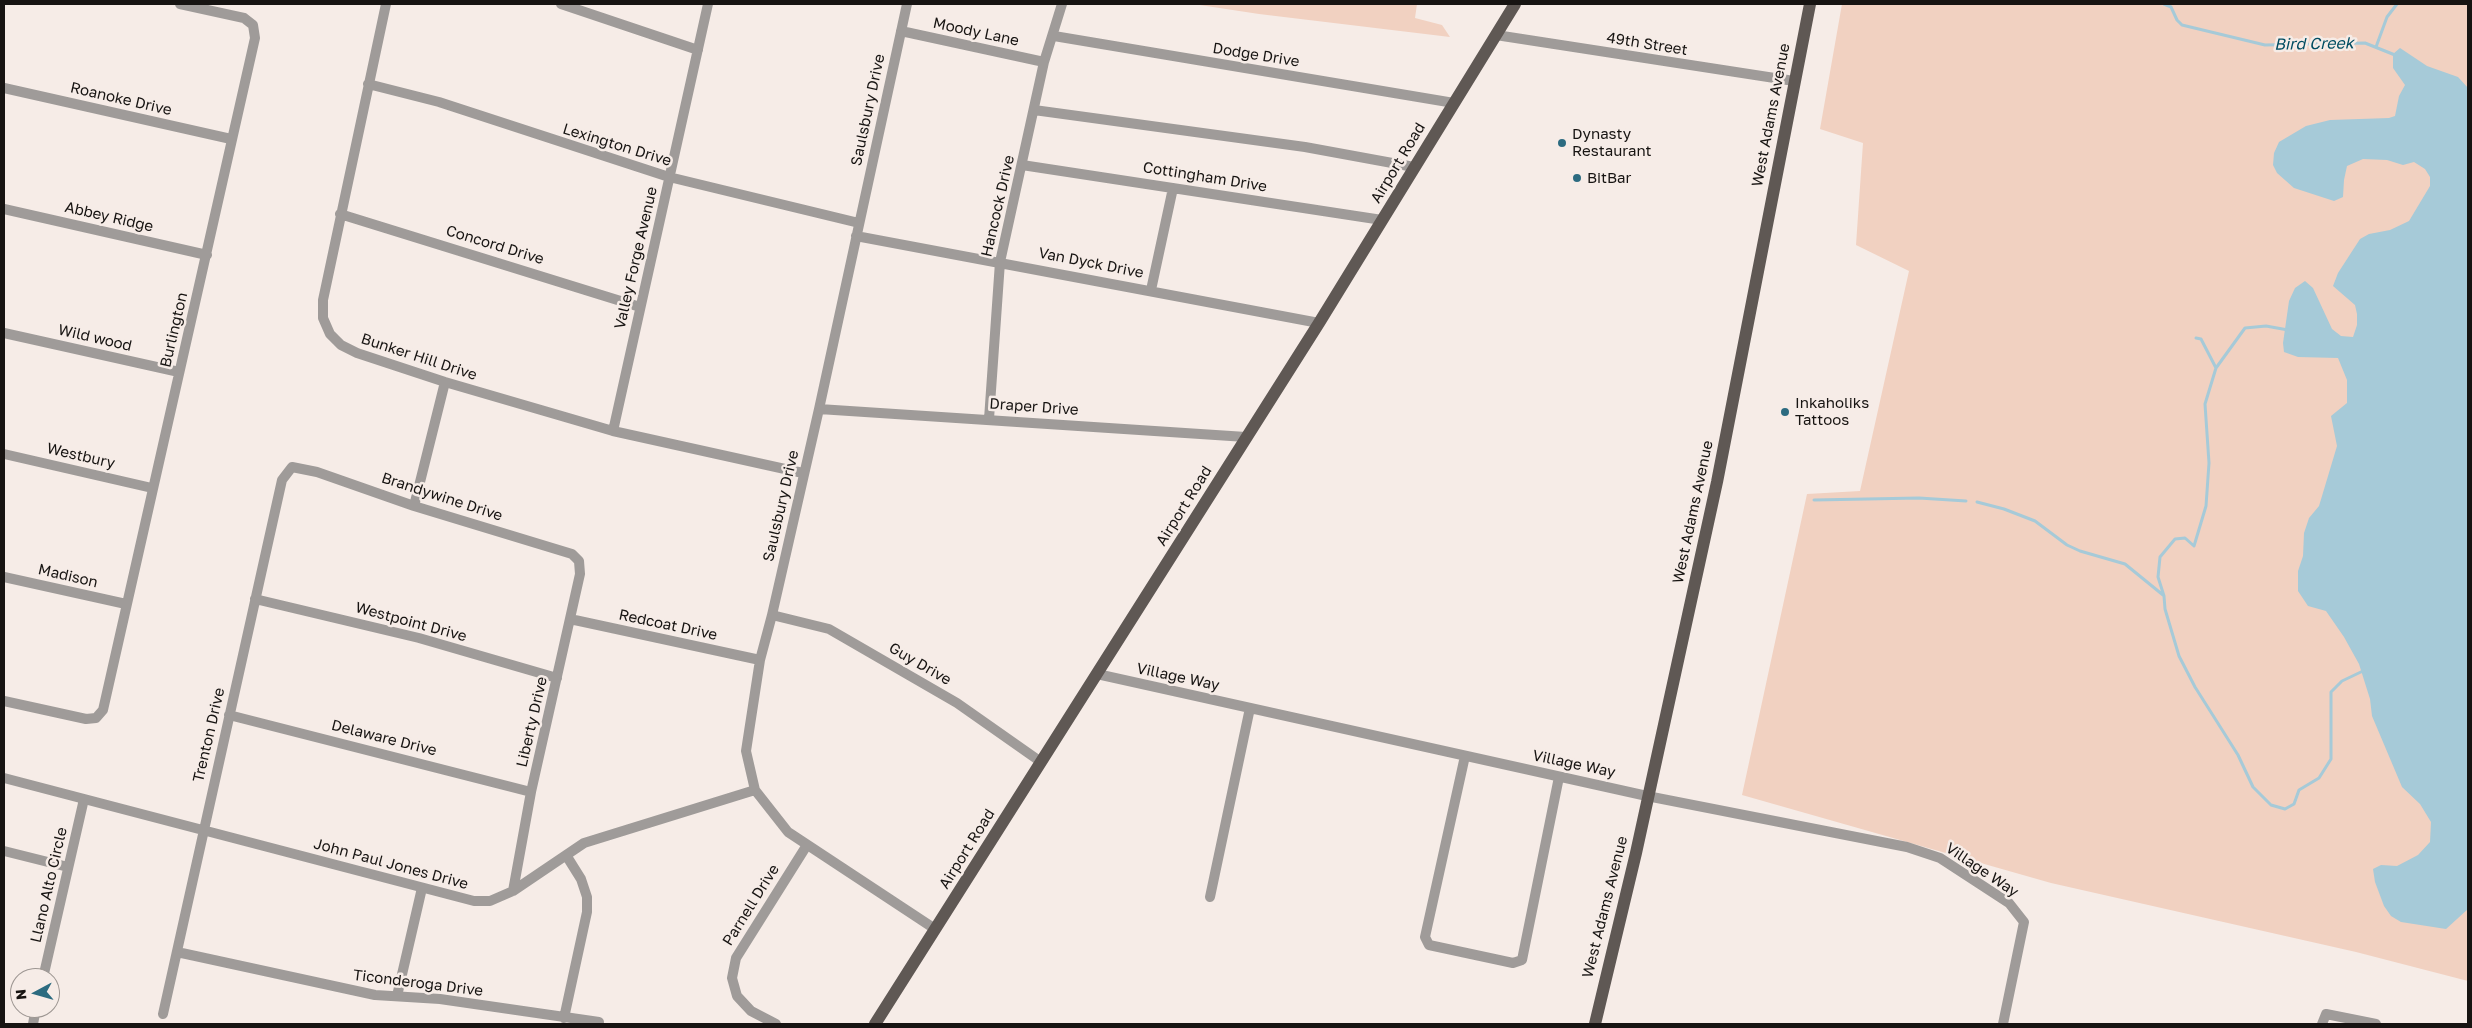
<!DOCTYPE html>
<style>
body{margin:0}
#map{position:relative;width:2472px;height:1028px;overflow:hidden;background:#f6ece7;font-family:"Golos Text",sans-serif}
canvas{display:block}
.frame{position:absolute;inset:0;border:5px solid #171412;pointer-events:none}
.north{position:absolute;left:10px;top:968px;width:50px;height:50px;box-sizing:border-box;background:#f6ece7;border:1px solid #9d9692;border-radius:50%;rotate:264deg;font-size:14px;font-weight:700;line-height:20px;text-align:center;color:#171412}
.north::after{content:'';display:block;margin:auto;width:18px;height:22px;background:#2c6b80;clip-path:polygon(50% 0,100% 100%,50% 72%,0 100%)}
</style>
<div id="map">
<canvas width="2472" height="1028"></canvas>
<div class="frame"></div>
<div class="north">N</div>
</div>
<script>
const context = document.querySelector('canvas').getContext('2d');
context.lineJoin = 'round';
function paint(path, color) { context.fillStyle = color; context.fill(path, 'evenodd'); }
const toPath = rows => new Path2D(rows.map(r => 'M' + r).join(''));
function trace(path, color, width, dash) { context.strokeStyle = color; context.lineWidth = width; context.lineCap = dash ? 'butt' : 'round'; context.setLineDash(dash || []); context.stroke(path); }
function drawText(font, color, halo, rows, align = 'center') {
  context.font = font + ' "Golos Text",sans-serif'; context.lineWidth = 5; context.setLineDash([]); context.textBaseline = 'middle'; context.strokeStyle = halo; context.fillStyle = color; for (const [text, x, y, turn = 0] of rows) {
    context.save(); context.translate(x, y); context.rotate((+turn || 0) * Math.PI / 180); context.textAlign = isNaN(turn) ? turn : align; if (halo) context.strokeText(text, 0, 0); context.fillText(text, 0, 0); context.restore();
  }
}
paint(toPath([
 [1193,4,1417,4,1415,18,1442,25,1450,37,1259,14],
 [1842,4,2468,4,2468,981,2356,952,2051,883,1742,795,1807,494,1860,491,1909,271,1856,245,1863,143,1820,129]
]), '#f1d1c1');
paint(toPath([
 [2400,48,2427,66,2458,77,2468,88,2468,909,2446,929,2401,922,2391,916,2384,906,2375,882,2373,869,2381,865,2397,866,2418,855,2430,842,2431,822,2420,804,2402,787,2372,716,2370,699,2359,664,2344,637,2326,611,2308,606,2298,591,2298,571,2303,556,2304,533,2309,518,2319,506,2337,446,2331,416,2347,403,2347,380,2338,358,2298,357,2284,352,2283,343,2289,301,2295,288,2305,281,2313,288,2332,329,2341,336,2353,337,2357,325,2357,314,2355,305,2333,286,2338,273,2360,239,2369,234,2390,230,2409,221,2430,186,2430,177,2425,169,2414,162,2403,165,2387,160,2363,159,2347,166,2344,180,2343,197,2334,201,2294,188,2277,173,2273,165,2274,153,2279,142,2306,126,2330,120,2389,118,2395,116,2399,96,2405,85,2393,68,2393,54]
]), '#a6cad8');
trace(toPath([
 [2164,4,2171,7,2177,20,2182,25,2265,45,2365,43,2395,55],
 [2376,47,2387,17,2397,4],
 [2288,330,2266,326,2245,328,2216,368,2205,404,2209,463,2206,506,2194,546,2185,538,2175,539,2160,557,2158,577,2164,596,2165,609,2179,656,2195,687,2238,755,2253,787,2271,805,2285,809,2294,804,2299,790,2319,778,2331,759,2331,692,2342,681,2363,671],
 [2196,338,2201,339,2216,368],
 [1814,500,1919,498,1966,501],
 [1977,502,2004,509,2035,521,2067,545,2080,551,2125,564,2163,595]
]), '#a6cad8', 3);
trace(toPath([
 [386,4,323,300,323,318,330,334,341,345,357,353,445,382,613,431,803,473],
 [561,4,698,50],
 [907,4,819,409,772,615,760,660,746,751,755,790,788,832,935,929],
 [901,31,1044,62],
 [1496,35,1794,81],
 [1054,36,1454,103],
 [368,84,439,102,669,177,859,223],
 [4,88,231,139],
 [1034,110,1305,147,1414,167],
 [1022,165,1382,220],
 [4,209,207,255],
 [340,214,640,307],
 [856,236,1319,323],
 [1151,290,1173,188],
 [4,333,179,372],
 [819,409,1246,437],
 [989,419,1000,262,1044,62,1062,4],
 [613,431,708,4],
 [4,454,152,488],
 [414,506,445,382],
 [4,577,126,604],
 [255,599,419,638,557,678],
 [772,615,829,629,957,703,1041,762],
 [570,619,760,660],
 [1097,674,1647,796,1907,847,1940,858,2009,903,2024,922,2003,1024],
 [4,701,86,719,96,718,103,710,255,38,253,25,244,18,180,4],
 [229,715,531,792],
 [1465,756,1425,937,1429,945,1513,963,1522,960,1559,777],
 [4,778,474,901,490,901,513,891,584,843,755,790],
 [4,851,68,867],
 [1210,897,1250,708],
 [177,952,375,995,440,999,599,1022],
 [43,978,84,799],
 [397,996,422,888],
 [163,1014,282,480,292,467,317,472,414,506,572,554,579,561,580,574,531,792,513,891],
 [564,1018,587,912,587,897,581,879,566,855],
 [33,1024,36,1008],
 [776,1024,751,1011,737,996,732,978,736,958,807,845],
 [2322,1024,2326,1014,2376,1024]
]), '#9f9b99', 10);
trace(toPath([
 [875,1024,1319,323,1515,4],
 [1595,1024,1636,853,1717,482,1810,4]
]), '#5f5854', 12);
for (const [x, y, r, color] of [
 [1562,143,5,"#2c6b80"],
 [1577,178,5,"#2c6b80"],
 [1785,412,5,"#2c6b80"]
]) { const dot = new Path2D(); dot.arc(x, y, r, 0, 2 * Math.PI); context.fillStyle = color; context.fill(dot); trace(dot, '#f6ece7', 2); }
drawText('15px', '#171412', '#f6ece7', [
 ["Moody Lane",976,32,12],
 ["49th Street",1647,44,9],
 ["Dodge Drive",1256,55,9],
 ["Roanoke Drive",121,99,13],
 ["Saulsbury Drive",868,110,-78],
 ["West Adams Avenue",1771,115,-79],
 ["Lexington Drive",617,145,17],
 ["Airport Road",1398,163,-59],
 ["Cottingham Drive",1205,177,9],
 ["Hancock Drive",998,206,-77],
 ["Abbey Ridge",109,217,13],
 ["Concord Drive",495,245,17],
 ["Valley Forge Avenue",636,258,-77],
 ["Van Dyck Drive",1091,263,11],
 ["Burlington",174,330,-77],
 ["Wild wood",95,338,13],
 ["Bunker Hill Drive",419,357,18],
 ["Draper Drive",1034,407,4],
 ["Westbury",81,456,13],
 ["Brandywine Drive",442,497,18],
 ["Saulsbury Drive",781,506,-77],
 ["Airport Road",1184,506,-58],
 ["West Adams Avenue",1693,512,-78],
 ["Madison",68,576,13],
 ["Westpoint Drive",411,622,15],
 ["Redcoat Drive",668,625,12],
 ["Guy Drive",920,664,30],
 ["Village Way",1178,677,12],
 ["Liberty Drive",532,722,-77],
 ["Trenton Drive",209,735,-77],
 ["Delaware Drive",384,738,14],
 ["Village Way",1574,764,12],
 ["Airport Road",967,849,-58],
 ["John Paul Jones Drive",391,864,15],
 ["Village Way",1982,870,34],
 ["Llano Alto Circle",49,885,-77],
 ["Parnell Drive",751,905,-58],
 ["West Adams Avenue",1605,907,-76],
 ["Ticonderoga Drive",418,983,7]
]);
drawText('15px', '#171412', '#f6ece7', [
 ["Dynasty",1572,134],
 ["Restaurant",1572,151],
 ["BitBar",1587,178],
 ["Inkaholiks",1795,403],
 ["Tattoos",1795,420]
], 'left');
drawText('italic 16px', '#004c61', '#f6ece7', [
 ["Bird Creek",2314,44,-1]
]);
</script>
